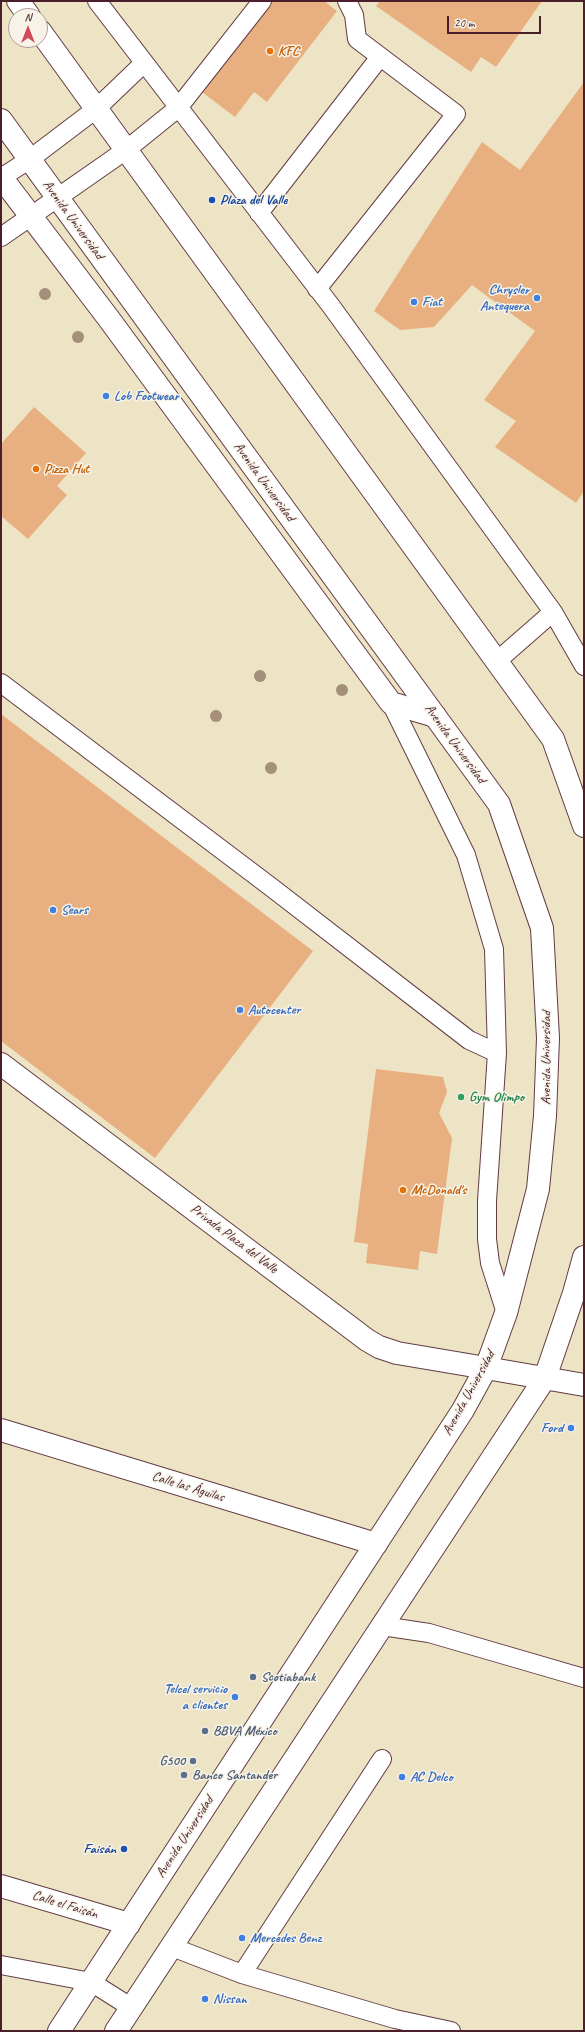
<!DOCTYPE html>
<meta charset="utf-8">
<style>
body{margin:0}
#map{position:relative;width:585px;height:2032px;overflow:hidden;background:#ede3c5;font-family:Caveat,sans-serif}
canvas{display:block}
.frame{position:absolute;inset:0;border:2px solid #4a1f2b;pointer-events:none}
.north{position:absolute;left:8px;top:8px;width:40px;height:40px;box-sizing:border-box;background:#f7f3e8;border:1px solid #b29e9c;border-radius:50%;rotate:0deg;font-size:11px;font-weight:700;line-height:16px;text-align:center;color:#4a1f2b}
.north::after{content:'';display:block;margin:auto;width:14px;height:18px;background:#d1495b;clip-path:polygon(50% 0,100% 100%,50% 72%,0 100%)}
.scale{position:absolute;left:447px;top:16px;width:94px;height:18px;box-sizing:border-box;border:2px solid #4a1f2b;border-top:0;padding-left:5px;font-size:12px;line-height:14px;white-space:nowrap;color:#4a1f2b;-webkit-text-stroke:3px #f7f3e8;paint-order:stroke}
</style>
<div id="map">
<canvas width="585" height="2032"></canvas>
<div class="frame"></div>
<div class="north">N</div>
<div class="scale">20 m</div>
</div>
<script>
const context = document.querySelector('canvas').getContext('2d');
context.lineJoin = 'round';
function paint(path, color) { context.fillStyle = color; context.fill(path, 'evenodd'); }
const toPath = rows => new Path2D(rows.map(r => 'M' + r).join(''));
function trace(path, color, width, dash) { context.strokeStyle = color; context.lineWidth = width; context.lineCap = dash ? 'butt' : 'round'; context.setLineDash(dash || []); context.stroke(path); }
function drawText(font, color, halo, rows, align = 'center') {
  context.font = font + ' Caveat,sans-serif'; context.lineWidth = 3; context.setLineDash([]); context.textBaseline = 'middle'; context.strokeStyle = halo; context.fillStyle = color; for (const [text, x, y, turn = 0] of rows) {
    context.save(); context.translate(x, y); context.rotate((+turn || 0) * Math.PI / 180); context.textAlign = isNaN(turn) ? turn : align; if (halo) context.strokeText(text, 0, 0); context.fillText(text, 0, 0); context.restore();
  }
}
paint(toPath([
 [271,1,324,1,337,11,267,102,254,92,235,117,202,92],
 [380,1,542,1,496,67,481,57,471,72,376,6],
 [584,82,584,491,576,503,495,447,516,421,484,400,535,331,472,285,434,327,400,330,374,311,482,142,520,170],
 [34,407,86,453,57,486,67,495,28,539,1,516,1,444],
 [1,714,313,951,155,1158,1,1041],
 [376,1069,443,1077,447,1092,439,1113,452,1138,437,1254,420,1251,418,1270,366,1263,368,1244,354,1242]
]), '#e8b080');
const lane = toPath([
 [97,1,331,306,553,612,584,666],
 [1,178,30,159,96,109,144,63],
 [259,213,380,57],
 [1,237,126,150,178,108,262,1],
 [317,289,456,114,357,39,354,15,347,1],
 [497,661,553,612],
 [1,683,271,887,469,1040,497,1053,487,1201,487,1239,490,1263,506,1313],
 [391,703,466,855,494,949,497,1053],
 [382,1626,429,1633,584,1678],
 [172,1947,242,1974,395,2019,451,2031],
 [1,1965,91,1982,132,2008],
 [242,1974,382,1759]
]);
const street = toPath([
 [1,177,109,319,391,703,435,716],
 [1,1064,367,1340,379,1347,397,1353,486,1368],
 [1,1430,376,1544],
 [1,1886,129,1924]
]);
const secondary = toPath([
 [18,1,29,16],
 [40,31,553,739,584,826],
 [1,120,499,804,542,928,548,1038,545,1116,538,1189,506,1313,486,1368,463,1410,59,2031],
 [486,1368,584,1385],
 [116,2031,545,1378,574,1293,584,1257]
]);
trace(lane, '#623c42', 20);
trace(street, '#623c42', 24);
trace(secondary, '#623c42', 24);
trace(lane, '#fff', 18);
trace(street, '#fff', 22);
trace(secondary, '#fff', 22);
context.fillStyle = '#a48f7a';
for (const [x, y] of [
 [45,294],
 [78,337],
 [260,676],
 [342,690],
 [216,716],
 [271,768]
]) { context.beginPath(); context.arc(x, y, 6, 0, 2 * Math.PI); context.fill(); }
for (const [x, y, r, color] of [
 [270,51,4,"#e8710a"],
 [212,200,4,"#1a4fb4"],
 [537,298,4,"#3f7fe0"],
 [414,302,4,"#3f7fe0"],
 [106,396,4,"#3f7fe0"],
 [36,469,4,"#e8710a"],
 [53,910,4,"#3f7fe0"],
 [240,1010,4,"#3f7fe0"],
 [461,1097,4,"#2e9e5b"],
 [403,1190,4,"#e8710a"],
 [571,1428,4,"#3f7fe0"],
 [253,1677,4,"#5c6f8a"],
 [235,1697,4,"#3f7fe0"],
 [205,1731,4,"#5c6f8a"],
 [193,1761,4,"#5c6f8a"],
 [184,1775,4,"#5c6f8a"],
 [402,1777,4,"#3f7fe0"],
 [124,1849,4,"#1a4fb4"],
 [242,1938,4,"#3f7fe0"],
 [205,1999,4,"#3f7fe0"]
]) { const dot = new Path2D(); dot.arc(x, y, r, 0, 2 * Math.PI); context.fillStyle = color; context.fill(dot); trace(dot, '#f7f3e8', 1.5); }
drawText('bold 14px', '#c56008', '#f7f3e8', [
 ["KFC",278,51],
 ["Pizza Hut",44,469],
 ["McDonald's",411,1190]
], 'left');
drawText('bold 14px', '#164399', '#f7f3e8', [
 ["Plaza del Valle",220,200],
 ["Faisán",116,1849,"right"]
], 'left');
drawText('14px', '#4a1f2b', '#f7f3e8', [
 ["Avenida Universidad",73,220,54],
 ["Avenida Universidad",264,482,54],
 ["Avenida Universidad",455,744,54],
 ["Avenida Universidad",546,1058,-90],
 ["Privada Plaza del Valle",234,1239,37],
 ["Avenida Universidad",469,1393,-61],
 ["Calle las Águilas",188,1487,17],
 ["Avenida Universidad",185,1837,-57],
 ["Calle el Faisán",65,1905,17]
]);
drawText('bold 14px', '#366cbe', '#f7f3e8', [
 ["Chrysler",529,290,"right"],
 ["Antequera",529,306,"right"],
 ["Fiat",422,302],
 ["Lob Footwear",114,396],
 ["Sears",61,910],
 ["Autocenter",248,1010],
 ["Ford",563,1428,"right"],
 ["Telcel servicio",227,1689,"right"],
 ["a clientes",227,1705,"right"],
 ["AC Delco",410,1777],
 ["Mercedes Benz",250,1938],
 ["Nissan",213,1999]
], 'left');
drawText('bold 14px', '#27864d', '#f7f3e8', [
 ["Gym Olimpo",469,1097]
], 'left');
drawText('bold 14px', '#4e5e75', '#f7f3e8', [
 ["Scotiabank",261,1677],
 ["BBVA México",213,1731],
 ["G500",185,1761,"right"],
 ["Banco Santander",192,1775]
], 'left');
</script>
